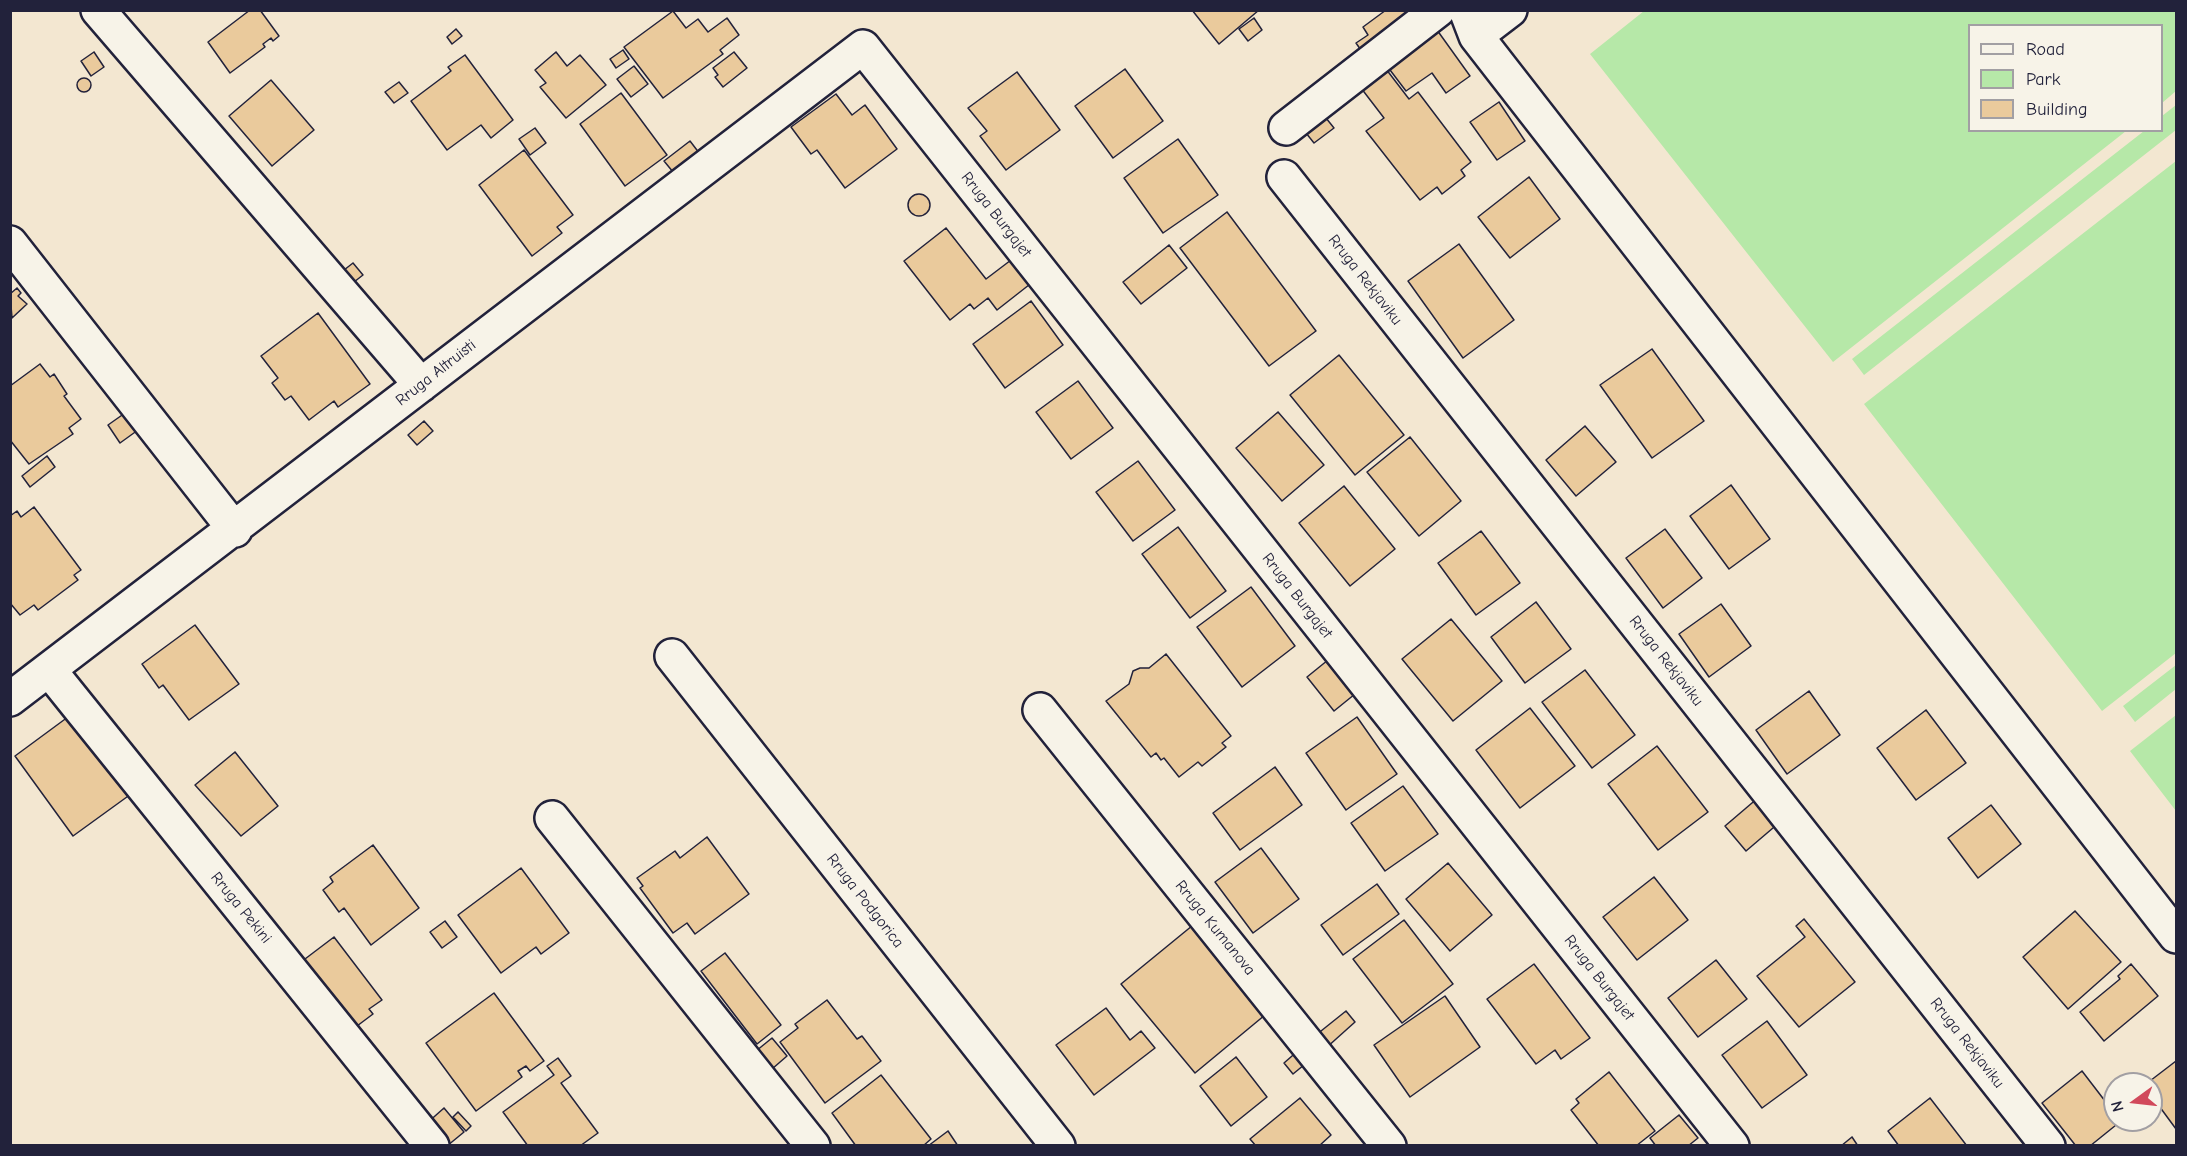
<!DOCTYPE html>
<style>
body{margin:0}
#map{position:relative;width:2187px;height:1156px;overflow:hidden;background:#f3e7d1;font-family:"Comic Neue",sans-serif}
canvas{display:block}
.frame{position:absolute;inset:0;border:12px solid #22223b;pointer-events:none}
.legend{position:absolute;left:1968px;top:24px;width:195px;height:108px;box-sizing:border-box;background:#f7f3e8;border:2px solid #a29fa3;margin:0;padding:8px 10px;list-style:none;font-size:18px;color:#22223b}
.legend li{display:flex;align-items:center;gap:12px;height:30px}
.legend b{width:30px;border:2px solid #a29fa3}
.north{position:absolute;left:2103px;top:1072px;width:60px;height:60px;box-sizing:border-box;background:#f7f3e8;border:2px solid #a29fa3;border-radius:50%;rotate:255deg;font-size:16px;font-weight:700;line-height:24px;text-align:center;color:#22223b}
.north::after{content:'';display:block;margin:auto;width:21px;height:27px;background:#d1495b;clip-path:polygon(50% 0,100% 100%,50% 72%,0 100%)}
</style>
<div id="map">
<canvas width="2187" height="1156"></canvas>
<div class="frame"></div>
<ul class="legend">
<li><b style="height:8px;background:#f7f3e8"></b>Road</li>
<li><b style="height:16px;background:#b6e8a8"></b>Park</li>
<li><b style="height:16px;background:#eaca9c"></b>Building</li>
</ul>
<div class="north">N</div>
</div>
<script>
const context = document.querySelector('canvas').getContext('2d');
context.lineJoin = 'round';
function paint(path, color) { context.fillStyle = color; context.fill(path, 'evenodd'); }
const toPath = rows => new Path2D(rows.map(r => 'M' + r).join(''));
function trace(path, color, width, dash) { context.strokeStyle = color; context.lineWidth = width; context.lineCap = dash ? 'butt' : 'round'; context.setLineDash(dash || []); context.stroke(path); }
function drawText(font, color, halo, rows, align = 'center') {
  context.font = font + ' "Comic Neue",sans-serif'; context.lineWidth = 4.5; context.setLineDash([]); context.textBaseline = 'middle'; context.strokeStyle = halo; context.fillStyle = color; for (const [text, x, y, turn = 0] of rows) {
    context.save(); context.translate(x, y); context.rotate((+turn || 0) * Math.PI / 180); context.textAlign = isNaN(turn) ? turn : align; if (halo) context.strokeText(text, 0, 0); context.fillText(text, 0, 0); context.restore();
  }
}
paint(toPath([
 [1644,11,2176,11,2176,91,2162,103,2162,26,1970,26,1970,130,2126,131,1833,362,1590,54],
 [2176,105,2176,130,1864,375,1852,359,2144,131,2162,130,2162,116],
 [2176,161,2176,653,2102,711,1864,404],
 [2176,665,2176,689,2135,722,2123,706],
 [2176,715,2176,811,2130,751]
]), '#b6e8a8');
const building = toPath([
 [250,10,260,10,279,36,273,41,271,38,263,44,265,47,230,73,208,42,250,10],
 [1192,10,1259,10,1219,44,1192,10],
 [1386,10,1425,10,1365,56,1356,43,1368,35,1363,27,1386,10],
 [673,11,686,28,698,19,708,32,727,18,739,35,720,50,723,54,663,98,624,47,673,11],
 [1254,18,1262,30,1248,41,1239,29,1254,18],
 [456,29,462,36,452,44,447,37,456,29],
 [1437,30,1470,76,1446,93,1432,73,1406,91,1387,66,1437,30],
 [623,50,629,59,616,68,610,59,623,50],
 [94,52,104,67,91,76,81,61,94,52],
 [556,52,567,66,580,55,606,85,566,118,540,87,546,83,535,70,556,52],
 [734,52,747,68,723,87,715,77,718,75,713,68,734,52],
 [465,55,513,120,491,138,481,125,447,150,411,101,451,71,448,67,465,55],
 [634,66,648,84,631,97,617,79,634,66],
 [1125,69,1163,121,1113,158,1075,106,1125,69],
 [1386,69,1409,99,1418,92,1471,162,1461,170,1465,176,1442,194,1437,187,1420,200,1366,131,1384,118,1361,88,1386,69],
 [1017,72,1060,130,1006,170,980,136,987,131,968,108,1017,72],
 '77 85a7 7 0 1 1 14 0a7 7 0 1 1-14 0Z',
 [271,80,314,130,272,166,229,116,271,80],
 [399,82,408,93,394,103,385,92,399,82],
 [621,93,667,155,625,186,580,124,621,93],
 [836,94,852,115,865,105,897,149,845,188,817,150,811,154,791,127,836,94],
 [1499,102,1525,141,1497,160,1470,122,1499,102],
 [1326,118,1334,128,1314,143,1306,133,1326,118],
 [535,128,546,143,530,155,519,139,535,128],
 [1178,139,1218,195,1163,233,1124,178,1178,139],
 [690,141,703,158,678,178,664,161,690,141],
 [524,150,573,215,557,227,562,233,532,256,479,185,524,150],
 [1529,177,1560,219,1510,258,1478,217,1529,177],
 '908 205a11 11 0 1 1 22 0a11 11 0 1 1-22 0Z',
 [1227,212,1316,331,1269,366,1180,248,1227,212],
 [946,228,986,279,1015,257,1034,281,997,310,988,298,974,309,970,304,950,320,904,261,946,228],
 [1459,244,1514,320,1463,358,1408,281,1459,244],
 [1169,245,1187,268,1141,304,1123,282,1169,245],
 [353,263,363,275,354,282,344,270,353,263],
 [17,288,21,293,18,296,27,304,12,318,10,294,17,288],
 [1031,301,1063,345,1005,388,973,344,1031,301],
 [318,313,370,384,338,407,334,401,309,420,291,396,285,400,272,383,278,378,261,356,318,313],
 [1652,349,1704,421,1652,458,1600,385,1652,349],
 [1339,355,1404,435,1355,475,1290,395,1339,355],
 [40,364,50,377,54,374,67,394,64,396,81,419,69,428,73,434,29,464,10,440,10,386,40,364],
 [1078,381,1113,428,1071,459,1036,412,1078,381],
 [1278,412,1324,465,1282,501,1236,448,1278,412],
 [125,413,138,430,120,443,108,425,125,413],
 [424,421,433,431,417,445,408,435,424,421],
 [1585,426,1616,462,1576,496,1546,460,1585,426],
 [1410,437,1461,501,1419,536,1367,472,1410,437],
 [47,456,55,467,30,487,22,476,47,456],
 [1138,461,1175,510,1133,541,1096,492,1138,461],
 [1731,485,1770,539,1729,569,1690,516,1731,485],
 [1344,486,1395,549,1350,586,1299,523,1344,486],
 [34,507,81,570,74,575,78,580,38,610,34,605,20,615,10,603,10,516,17,511,21,517,34,507],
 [1178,527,1226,591,1190,618,1142,554,1178,527],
 [1665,529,1702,578,1663,608,1626,558,1665,529],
 [1481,531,1520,583,1476,615,1438,563,1481,531],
 [1251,587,1295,646,1242,687,1197,627,1251,587],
 [1536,602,1571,649,1525,683,1491,637,1536,602],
 [1721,604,1751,646,1709,677,1679,634,1721,604],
 [1451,619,1502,681,1453,721,1402,659,1451,619],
 [195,625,239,684,189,720,163,685,159,688,142,664,195,625],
 [1166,654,1231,736,1222,743,1226,747,1202,766,1198,762,1179,777,1164,758,1161,760,1156,753,1151,757,1106,701,1129,684,1133,671,1140,668,1149,668,1166,654],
 [1328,660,1355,694,1334,711,1307,677,1328,660],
 [1585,670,1635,735,1592,768,1542,702,1585,670],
 [1809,691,1840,735,1787,774,1756,730,1809,691],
 [1530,708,1575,766,1520,808,1476,750,1530,708],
 [1926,710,1966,763,1916,800,1877,748,1926,710],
 [72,714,131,794,73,836,15,756,72,714],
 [1357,717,1397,774,1346,810,1306,753,1357,717],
 [1657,746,1708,812,1658,850,1608,784,1657,746],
 [235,752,278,806,241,836,195,785,235,752],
 [1275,767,1302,805,1240,850,1213,813,1275,767],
 [1403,786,1438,834,1385,871,1351,823,1403,786],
 [1759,797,1780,822,1746,851,1725,826,1759,797],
 [1991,805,2021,844,1978,878,1948,838,1991,805],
 [707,837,749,894,695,934,687,923,673,933,640,888,643,886,637,878,675,851,680,858,707,837],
 [373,845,419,908,371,945,344,908,339,912,323,890,333,882,330,877,373,845],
 [1261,848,1299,899,1253,933,1215,882,1261,848],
 [1448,863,1492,915,1450,951,1406,899,1448,863],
 [521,868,569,933,541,954,536,947,501,973,458,915,521,868],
 [1654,877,1688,920,1637,960,1603,917,1654,877],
 [1377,884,1399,914,1343,955,1321,925,1377,884],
 [2075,911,2121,962,2068,1009,2023,957,2075,911],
 [1804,919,1855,982,1799,1027,1757,976,1805,937,1796,926,1804,919],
 [1404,920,1453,984,1402,1023,1353,959,1404,920],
 [445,921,457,937,442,948,430,932,445,921],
 [1198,921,1271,1010,1195,1073,1121,984,1198,921],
 [334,937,382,1000,369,1009,373,1014,353,1029,301,962,334,937],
 [725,953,781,1025,757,1044,701,971,725,953],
 [1716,960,1747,999,1698,1037,1668,998,1716,960],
 [1534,964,1590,1038,1561,1059,1555,1050,1536,1064,1487,999,1534,964],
 [2131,964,2158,996,2104,1041,2080,1012,2120,979,2118,976,2131,964],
 [494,993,544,1061,530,1071,526,1066,518,1071,522,1077,476,1111,426,1043,494,993],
 [1445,996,1480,1047,1410,1097,1374,1045,1445,996],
 [827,1000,857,1039,862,1036,881,1061,825,1103,780,1042,798,1028,795,1024,827,1000],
 [1106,1008,1130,1040,1141,1031,1155,1048,1094,1095,1056,1045,1106,1008],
 [1346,1011,1355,1022,1326,1048,1316,1035,1346,1011],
 [1767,1021,1807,1075,1762,1108,1722,1055,1767,1021],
 [772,1038,787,1056,772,1069,756,1051,772,1038],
 [1300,1049,1310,1060,1293,1074,1284,1063,1300,1049],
 [1236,1057,1267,1097,1231,1126,1200,1086,1236,1057],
 [558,1058,571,1076,561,1083,598,1133,580,1146,528,1146,503,1112,554,1075,547,1066,558,1058],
 [2176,1061,2176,1129,2151,1095,2151,1084,2146,1084,2176,1061],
 [2082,1071,2115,1114,2115,1120,2121,1121,2090,1146,2076,1146,2042,1103,2082,1071],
 [1609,1072,1655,1131,1636,1146,1599,1146,1571,1110,1579,1103,1576,1099,1609,1072],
 [881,1075,931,1139,923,1146,856,1146,832,1113,881,1075],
 [1300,1098,1331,1135,1319,1146,1256,1146,1250,1139,1300,1098],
 [1930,1098,1967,1146,1899,1146,1888,1131,1930,1098],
 [444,1108,464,1132,447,1146,426,1124,444,1108],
 [458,1112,471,1126,466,1131,453,1117,458,1112],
 [1679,1115,1698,1138,1688,1146,1656,1146,1650,1138,1679,1115],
 [948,1131,958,1146,928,1146,948,1131],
 [1852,1137,1858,1146,1841,1146,1852,1137]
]);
paint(building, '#eaca9c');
trace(building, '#22223b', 1.5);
const minor = toPath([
 [98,10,421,385],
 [1466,10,1476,36,2176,936],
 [1476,36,1510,10],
 [1286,128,1438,10],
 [1284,177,2048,1146],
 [10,243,235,530],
 [672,656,1058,1146],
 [50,671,432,1146],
 [10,699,863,47,1732,1146],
 [1040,710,1389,1146],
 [552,818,813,1146]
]);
trace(minor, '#22223b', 38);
trace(minor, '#f7f3e8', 33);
drawText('16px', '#22223b', '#f7f3e8', [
 ["Rruga Burgajet",996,215,52],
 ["Rruga Rekjaviku",1365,280,52],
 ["Rruga Altruisti",436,373,-38],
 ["Rruga Burgajet",1297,596,52],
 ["Rruga Rekjaviku",1666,661,52],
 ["Rruga Podgorica",865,901,52],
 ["Rruga Pekini",241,908,51],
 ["Rruga Kumanova",1215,928,51],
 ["Rruga Burgajet",1599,978,52],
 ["Rruga Rekjaviku",1967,1043,52]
]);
</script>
